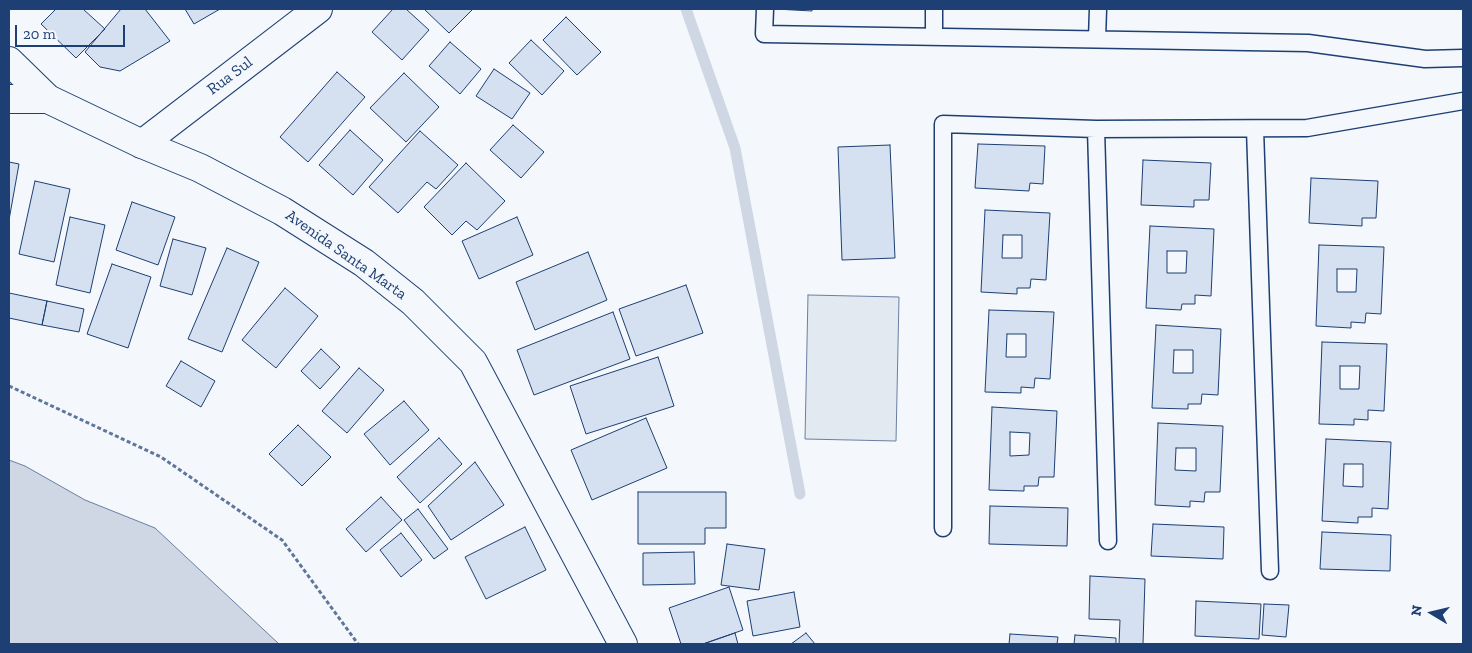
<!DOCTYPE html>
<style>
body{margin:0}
#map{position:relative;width:1472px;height:653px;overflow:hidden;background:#f4f7fb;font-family:"Zilla Slab",serif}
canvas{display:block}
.frame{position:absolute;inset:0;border:10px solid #1d3f73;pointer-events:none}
.north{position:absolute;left:1407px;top:588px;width:50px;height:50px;-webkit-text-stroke:4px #f4f7fb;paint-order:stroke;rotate:279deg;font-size:14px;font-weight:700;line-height:20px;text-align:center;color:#1d3f73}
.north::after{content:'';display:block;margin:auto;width:18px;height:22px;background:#1d3f73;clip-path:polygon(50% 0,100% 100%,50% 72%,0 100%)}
.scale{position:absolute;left:15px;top:25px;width:110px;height:22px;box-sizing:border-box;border:2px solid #1d3f73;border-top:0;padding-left:6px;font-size:15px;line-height:18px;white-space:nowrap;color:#1d3f73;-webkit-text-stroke:4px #f4f7fb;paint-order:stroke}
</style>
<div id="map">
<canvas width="1472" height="653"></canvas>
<div class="frame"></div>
<div class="north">N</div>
<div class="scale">20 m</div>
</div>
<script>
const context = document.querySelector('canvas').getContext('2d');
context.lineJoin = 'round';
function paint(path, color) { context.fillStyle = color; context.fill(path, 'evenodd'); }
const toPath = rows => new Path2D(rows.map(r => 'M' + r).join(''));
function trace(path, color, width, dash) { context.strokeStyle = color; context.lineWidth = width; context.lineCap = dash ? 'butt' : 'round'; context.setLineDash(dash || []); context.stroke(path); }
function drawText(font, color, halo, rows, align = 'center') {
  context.font = font + ' "Zilla Slab",serif'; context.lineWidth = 4; context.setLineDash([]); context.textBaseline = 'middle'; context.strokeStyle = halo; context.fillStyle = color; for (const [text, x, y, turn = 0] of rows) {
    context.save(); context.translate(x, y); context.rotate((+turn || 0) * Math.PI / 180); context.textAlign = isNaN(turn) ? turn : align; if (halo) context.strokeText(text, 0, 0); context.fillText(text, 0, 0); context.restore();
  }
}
const green = toPath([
 [808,295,899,297,896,441,805,439,808,295]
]);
paint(green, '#e3e9f0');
trace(green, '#687fa3', 1);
const water = toPath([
 [9,460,25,466,85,500,155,528,279,644,9,644,9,460]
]);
paint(water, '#cfd7e4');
trace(water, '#687fa3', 1);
trace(toPath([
 [686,9,735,148,800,494]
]), '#cfd7e4', 11);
const building = toPath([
 [56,9,83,9,105,29,76,58,41,24,56,9],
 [121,9,145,9,170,41,120,71,100,67,85,52,121,9],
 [185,9,220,9,194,24,185,9],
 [393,9,406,9,429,30,402,60,372,32,393,9],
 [424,9,473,9,449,33,424,9],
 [775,9,812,9,812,11,775,9],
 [566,17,601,52,577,75,543,40,566,17],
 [531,40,564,71,542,95,509,63,531,40],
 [450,42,481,69,460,94,429,66,450,42],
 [494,69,530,93,512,119,476,96,494,69],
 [337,72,365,97,308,162,280,137,337,72],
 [404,73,439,107,406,142,370,108,404,73],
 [513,125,544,152,521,178,490,150,513,125],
 [350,130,383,160,353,195,319,165,350,130],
 [420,131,458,165,436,189,427,182,398,213,369,187,420,131],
 [978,144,1045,146,1043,184,1030,183,1029,191,975,188,978,144],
 [890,145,895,258,842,260,838,147,890,145],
 [1143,160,1211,163,1209,200,1194,200,1194,207,1141,205,1143,160],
 [9,162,19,164,9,220,9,162],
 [466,163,505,201,477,230,466,221,452,235,424,207,466,163],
 [1311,178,1378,181,1376,218,1362,218,1362,226,1309,223,1311,178],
 [35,181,70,189,54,262,19,254,35,181],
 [132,202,175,217,158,265,116,250,132,202],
 [985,210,1050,213,1046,280,1031,279,1030,288,1017,288,1017,294,981,292,985,210],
 [1003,235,1022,235,1022,258,1002,258,1003,235],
 [70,217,105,225,90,293,56,285,70,217],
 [517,217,533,255,479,279,462,241,517,217],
 [1150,226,1214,229,1211,296,1195,295,1195,304,1182,304,1181,310,1146,308,1150,226],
 [1167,251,1187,251,1186,273,1167,273,1167,251],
 [173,239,206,248,192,295,160,286,173,239],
 [1319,245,1384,247,1381,314,1366,313,1365,323,1351,322,1351,328,1316,326,1319,245],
 [1337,269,1357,269,1356,292,1337,292,1337,269],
 [227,248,259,262,222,352,188,339,227,248],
 [588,252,607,300,535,330,516,282,588,252],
 [112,264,151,277,128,348,87,334,112,264],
 [686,285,703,333,636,356,619,309,686,285],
 [285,288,318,316,276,368,242,340,285,288],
 [9,293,47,301,42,325,9,318,9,293],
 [47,301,84,309,79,332,42,325,47,301],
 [989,310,1054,312,1050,379,1035,378,1034,388,1021,387,1021,393,985,392,989,310],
 [1007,334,1026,334,1026,357,1006,357,1007,334],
 [613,312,630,359,534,395,517,350,613,312],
 [1156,325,1221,329,1218,395,1202,394,1201,404,1188,404,1188,409,1152,408,1156,325],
 [1174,350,1193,350,1193,373,1173,373,1174,350],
 [1322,342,1387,344,1384,411,1368,410,1368,420,1354,419,1354,425,1319,424,1322,342],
 [1340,366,1360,366,1359,389,1340,389,1340,366],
 [321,349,340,367,320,389,301,371,321,349],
 [658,357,674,406,586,434,570,386,658,357],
 [181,361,215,381,201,407,166,386,181,361],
 [359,368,384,390,347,433,322,411,359,368],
 [404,401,429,430,390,465,364,434,404,401],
 [992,407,1057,411,1054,477,1039,477,1038,486,1024,486,1024,491,989,490,992,407],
 [1010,432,1030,433,1029,455,1010,456,1010,432],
 [646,418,667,468,592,500,571,450,646,418],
 [1158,423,1223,426,1220,492,1205,492,1204,502,1190,501,1190,507,1155,505,1158,423],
 [1176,448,1196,448,1196,471,1175,470,1176,448],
 [298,425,331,457,302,486,269,454,298,425],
 [439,438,462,464,420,503,397,477,439,438],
 [1326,439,1391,442,1388,509,1372,508,1372,517,1358,517,1358,523,1322,521,1326,439],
 [1344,464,1363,464,1363,487,1343,486,1344,464],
 [475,462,504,505,451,540,428,506,475,462],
 [638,492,726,492,726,528,705,528,705,544,638,544,638,492],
 [381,497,402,520,366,552,346,529,381,497],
 [990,506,1068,508,1067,546,989,544,990,506],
 [418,509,448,549,434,559,404,520,418,509],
 [1153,524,1224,527,1223,559,1151,556,1153,524],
 [525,527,546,570,486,599,465,557,525,527],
 [1322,532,1391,535,1390,571,1320,569,1322,532],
 [401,533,422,560,401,577,380,550,401,533],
 [727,544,765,549,759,590,721,585,727,544],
 [694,552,695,584,643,585,643,553,694,552],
 [1090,576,1145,579,1143,644,1119,644,1120,620,1089,619,1090,576],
 [729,587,743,630,703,644,681,644,669,608,729,587],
 [794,592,800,627,753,636,747,601,794,592],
 [1196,601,1261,604,1259,639,1195,636,1196,601],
 [1264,604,1289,605,1286,637,1262,635,1264,604],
 [735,633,738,644,703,644,735,633],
 [806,633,815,644,791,644,806,633],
 [1010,634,1058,637,1057,644,1009,644,1010,634],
 [1075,635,1116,638,1116,644,1074,644,1075,635]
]);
paint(building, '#d5e0f0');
trace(building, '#1d3f73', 1);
const service = toPath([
 [765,9,764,34,1308,43,1425,59,1463,58],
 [934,37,934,9],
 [1097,39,1098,9],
 [1096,129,1108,541],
 [1255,129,1270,571],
 [943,528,943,124,1096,129,1307,128,1463,101]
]);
const minor = toPath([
 [9,99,48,99],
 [142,144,318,9]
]);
const tertiary = toPath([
 [9,61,48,99,142,144,200,168,282,211,364,263,413,302,473,362,623,644]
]);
trace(service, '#1d3f73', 19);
trace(minor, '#1d3f73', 30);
trace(tertiary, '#1d3f73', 30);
trace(toPath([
 [9,386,161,457,282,540,358,644]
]), '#5e769c', 3, [4, 2.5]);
trace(service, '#f4f7fb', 16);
trace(minor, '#f4f7fb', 28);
trace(tertiary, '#f4f7fb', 28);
drawText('16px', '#1d3f73', '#f4f7fb', [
 ["Rua Sul",230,76,-37],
 ["Avenida Santa Marta",346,255,35]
]);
</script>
